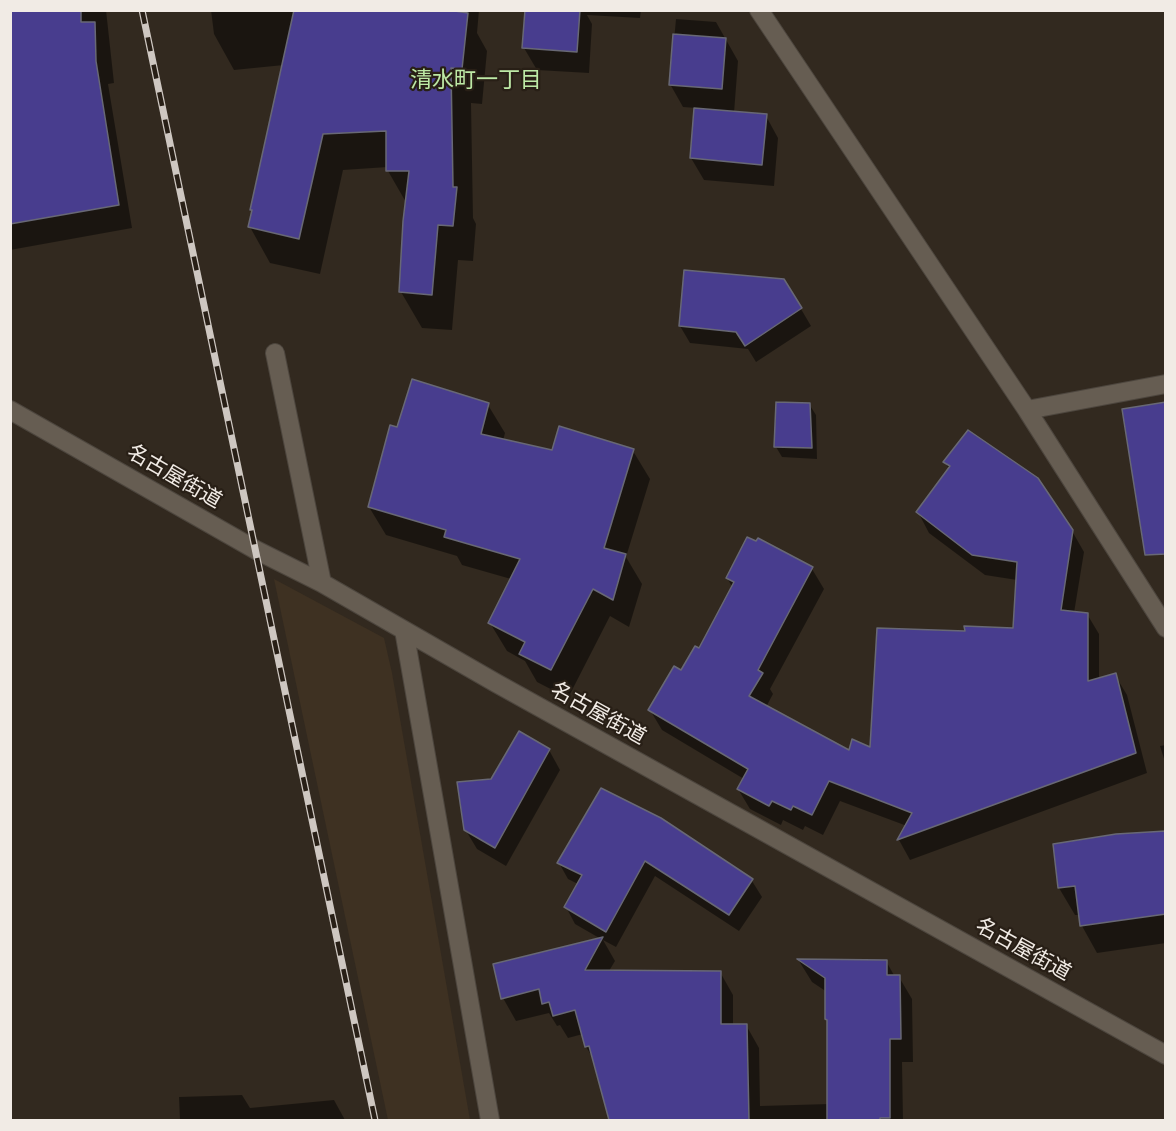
<!DOCTYPE html>
<meta charset="utf-8">
<style>
body{margin:0}
#map{position:relative;width:1176px;height:1131px;overflow:hidden;background:#32291f;font-family:Arial,sans-serif}
canvas{display:block}
.frame{position:absolute;inset:0;border:12px solid #f1ebe5;pointer-events:none}
</style>
<div id="map">
<canvas width="1176" height="1131"></canvas>
<div class="frame"></div>
</div>
<script>
const context = document.querySelector('canvas').getContext('2d');
context.lineJoin = 'round';
function paint(path, color) { context.fillStyle = color; context.fill(path, 'evenodd'); }
const toPath = rows => new Path2D(rows.map(r => 'M' + r).join(''));
function trace(path, color, width, dash) { context.strokeStyle = color; context.lineWidth = width; context.lineCap = dash ? 'butt' : 'round'; context.setLineDash(dash || []); context.stroke(path); }
function drawText(font, color, halo, rows, align = 'center') {
  context.font = font + ' Arial,"Noto Sans JP",sans-serif'; context.lineWidth = 4.5; context.setLineDash([]); context.textBaseline = 'middle'; context.strokeStyle = halo; context.fillStyle = color; for (const [text, x, y, turn = 0] of rows) {
    context.save(); context.translate(x, y); context.rotate((+turn || 0) * Math.PI / 180); context.textAlign = isNaN(turn) ? turn : align; if (halo) context.strokeText(text, 0, 0); context.fillText(text, 0, 0); context.restore();
  }
}
paint(toPath([
 [274,579,384,638,392,673,470,1120,388,1120]
]), '#3e3122');
paint(toPath([
 [10,10,106,10,114,83,108,84,132,228,10,250],
 [211,10,479,10,477,33,487,51,482,104,471,103,473,218,476,224,473,261,458,260,452,330,422,328,401,292,407,204,388,171,388,167,343,170,320,274,270,263,250,227,284,65,234,70,214,34],
 [526,10,641,10,640,18,587,15,592,24,589,73,537,70,524,48],
 [676,19,716,22,738,61,734,113,766,116,778,138,774,186,704,180,691,158,696,108,683,107,670,84],
 [801,309,811,326,756,362,748,349,690,343,680,326],
 [809,404,816,415,817,459,782,457,776,447],
 [488,405,505,433,503,441,553,452,633,451,650,479,626,557,642,584,629,627,610,616,568,698,537,682,525,661,507,651,490,623,511,579,462,565,457,556,386,535,369,507,398,429],
 [945,462,1072,531,1084,552,1074,613,1087,614,1099,634,1099,679,1115,675,1127,695,1147,773,910,860,899,840,907,826,840,801,823,835,805,826,803,830,783,820,781,825,750,809,738,789,744,779,662,730,650,710,700,650,733,588,727,578,812,569,824,589,770,689,773,694,766,707,849,752,872,749,966,633,1014,630,1017,580,985,575,929,533,918,512,949,469],
 [1166,745,1166,765,1160,746],
 [549,750,560,770,506,866,477,849,465,829,492,781],
 [660,820,752,881,762,897,739,931,655,876,616,947,603,940,615,961,609,971,720,972,733,995,733,1025,746,1025,759,1048,760,1106,829,1104,827,992,812,982,799,961,886,961,895,977,899,977,912,999,913,1062,902,1062,903,1120,635,1120,595,1061,586,1047,583,1034,568,1038,560,1025,557,1026,549,1013,516,1021,503,998,601,939,575,924,566,907,578,884,568,879,559,863],
 [1166,832,1166,943,1097,953,1082,926,1080,915,1075,915,1059,888],
 [242,1095,250,1108,334,1100,345,1120,180,1120,179,1097]
]), '#0007');
const building = toPath([
 [10,10,81,10,81,22,95,22,96,61,119,205,10,224,10,10],
 [294,10,448,10,468,13,462,69,451,68,453,187,457,187,453,226,438,225,432,295,399,292,403,221,409,171,386,171,386,131,323,134,299,239,248,227,252,210,250,210,294,10],
 [525,10,580,10,577,52,522,48,525,10],
 [673,34,726,38,722,89,669,85,673,34],
 [694,108,767,114,762,165,690,158,694,108],
 [684,270,784,279,802,308,745,346,736,332,679,326,684,270],
 [412,379,489,403,481,434,552,450,559,426,634,449,604,548,626,554,613,600,593,589,551,670,519,654,525,642,488,623,520,559,444,537,446,530,368,507,390,425,397,427,412,379],
 [776,402,810,403,812,448,774,447,776,402],
 [1166,402,1166,554,1145,555,1122,409,1166,402],
 [968,430,1038,478,1073,530,1061,610,1088,613,1088,681,1116,673,1136,753,897,840,912,813,829,781,812,815,793,806,791,810,772,801,769,806,737,789,748,769,648,710,674,666,681,670,695,646,699,648,734,582,726,578,747,537,756,541,758,538,813,567,758,670,763,673,749,696,849,750,852,739,870,747,877,628,965,631,964,626,1013,628,1017,562,972,555,916,512,950,466,943,462,968,430],
 [519,731,550,749,495,848,464,830,457,782,491,779,519,731],
 [601,788,661,818,753,879,729,915,645,861,606,932,564,907,582,875,557,863,601,788],
 [1166,831,1166,914,1080,926,1075,886,1058,888,1053,844,1116,834,1166,831],
 [603,937,585,970,721,971,721,1024,747,1024,749,1120,609,1120,589,1046,585,1047,575,1010,553,1016,549,1002,542,1004,539,989,501,999,493,964,603,937],
 [797,959,887,960,887,975,900,975,901,1039,890,1039,890,1118,880,1118,880,1120,827,1120,827,1020,825,1019,825,978,797,959]
]);
paint(building, '#483d8e');
trace(building, '#686875', 1.5);
const minor = toPath([
 [759,10,1027,410,1166,628],
 [275,353,322,583],
 [10,410,256,550,322,583,496,683,1166,1055],
 [1027,410,1166,384],
 [404,630,490,1120]
]);
trace(minor, '#4d463e', 20);
trace(minor, '#665d52', 18);
const rail = toPath([
 [142,10,375,1120]
]);
trace(rail, '#cec7c1', 7);
trace(rail, '#281f16', 4.5, [14]);
drawText('21px', '#f1ebe5', '#281f16', [
 ["名古屋街道",174,477,30],
 ["名古屋街道",598,714,29],
 ["名古屋街道",1023,950,29]
]);
drawText('22px', '#bde9a6', '#281f16', [
 ["清水町一丁目",476,81]
]);
</script>
